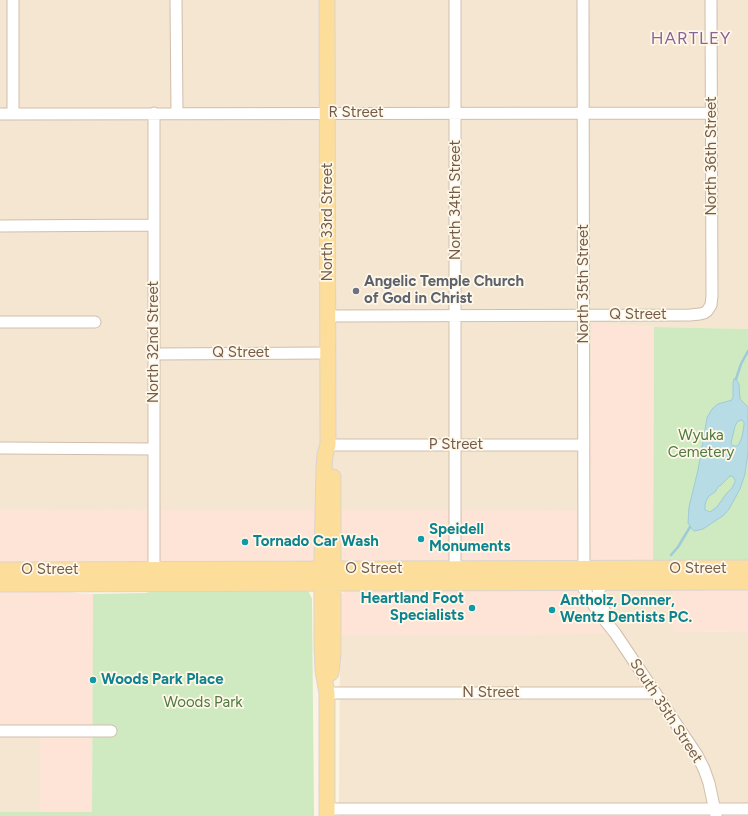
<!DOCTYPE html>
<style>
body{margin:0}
canvas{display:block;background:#fcf4e2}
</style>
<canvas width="748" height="816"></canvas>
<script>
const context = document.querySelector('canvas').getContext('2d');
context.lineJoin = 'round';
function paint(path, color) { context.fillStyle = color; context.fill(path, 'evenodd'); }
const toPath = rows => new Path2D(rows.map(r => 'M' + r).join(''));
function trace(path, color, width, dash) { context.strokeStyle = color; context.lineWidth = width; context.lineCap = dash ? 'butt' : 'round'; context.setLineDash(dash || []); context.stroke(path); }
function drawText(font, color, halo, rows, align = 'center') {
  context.font = font + ' Figtree,sans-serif'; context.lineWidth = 3.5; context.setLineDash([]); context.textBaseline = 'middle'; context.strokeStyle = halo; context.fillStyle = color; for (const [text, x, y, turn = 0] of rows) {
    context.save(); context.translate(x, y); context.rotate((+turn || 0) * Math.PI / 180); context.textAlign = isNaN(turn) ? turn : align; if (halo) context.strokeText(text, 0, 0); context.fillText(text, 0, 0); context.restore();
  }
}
paint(toPath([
 [0,0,748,0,748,329,654,327,592,323,589,510,0,564],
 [673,589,673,631,748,632,748,816,339,816,340,635,527,635,598,590],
 [0,731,40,731,40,812,0,812]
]), '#f4e6d1');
paint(toPath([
 [592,323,654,327,653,561,471,563,0,564,0,509,589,510],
 [584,589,615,633,527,635,340,635,339,597,346,590],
 [673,589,748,589,748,632,673,631],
 [0,590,71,590,75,593,93,594,92,812,40,812,40,731,0,731]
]), '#fde4d6');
paint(toPath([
 [654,327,748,329,748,560,653,561],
 [158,589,308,590,312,599,314,816,0,816,0,812,92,812,93,594,146,593]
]), '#cfeac1');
const water = toPath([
 [734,379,736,379,739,384,740,399,748,407,748,452,745,474,740,489,729,509,724,515,703,529,694,531,692,529,688,523,689,507,698,470,707,418,712,409,718,404,732,400,733,397,733,383,734,379],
 [742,420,744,422,744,425,742,437,739,444,737,446,733,446,731,443,735,426,738,421,742,420],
 [730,476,732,476,735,480,735,482,732,488,726,494,717,507,710,512,705,510,705,505,706,501,709,496,715,492,718,487,721,485,730,476]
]);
paint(water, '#b7dce6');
trace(water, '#9dcbd8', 1);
trace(toPath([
 [736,379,741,364,748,351],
 [671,555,678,547,690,527]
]), '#9dcbd8', 2.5);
const minor = toPath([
 [176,0,177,113],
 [455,0,455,569],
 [583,0,584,589,596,609,615,633,697,755,704,769,709,783,716,816],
 [154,113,154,570],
 [0,114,712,113],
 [13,114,13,0],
 [0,226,154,225],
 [328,316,690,315,700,314,704,313,707,311,711,305,712,296,711,0],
 [0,322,95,322],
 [154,354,328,353],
 [328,445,584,445],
 [0,448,154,449],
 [604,583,601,585,598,593,600,602,605,612],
 [327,693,655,693],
 [0,731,111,731],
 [327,809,748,809]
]);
const major = toPath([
 [0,570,748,568],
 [0,584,748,582],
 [331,673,333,653,333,477],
 [327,816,327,693,323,671,322,646,322,559,324,468,325,455,328,445,327,0]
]);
trace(minor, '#d0beac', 13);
trace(major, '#dbd4cf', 17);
trace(minor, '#fff', 11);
trace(major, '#fcdd9a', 15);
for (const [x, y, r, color] of [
 [356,291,4,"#6b7280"],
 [421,539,4,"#0f9aa8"],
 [245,542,4,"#0f9aa8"],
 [472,608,4,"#0f9aa8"],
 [552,610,4,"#0f9aa8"],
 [93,680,4,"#0f9aa8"]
]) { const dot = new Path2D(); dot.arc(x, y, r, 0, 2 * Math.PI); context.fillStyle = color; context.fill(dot); trace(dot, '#fff8e9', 1.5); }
drawText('15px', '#745b48', '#fff8e9', [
 ["R Street",356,113],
 ["North 36th Street",712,156,-90],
 ["North 34th Street",456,200,-90],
 ["North 33rd Street",328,222,-90],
 ["North 35th Street",584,284,-90],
 ["Q Street",638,315],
 ["North 32nd Street",154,342,-90],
 ["Q Street",241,353],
 ["P Street",456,445],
 ["O Street",374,569],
 ["O Street",698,569],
 ["O Street",50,570],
 ["N Street",491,693],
 ["South 35th Street",666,711,57]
]);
drawText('bold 15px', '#5b616d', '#fff8e9', [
 ["Angelic Temple Church",364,282],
 ["of God in Christ",364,299]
], 'left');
drawText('15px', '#4e7a40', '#fff8e9', [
 ["Wyuka",701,436],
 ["Cemetery",701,453],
 ["Woods Park",203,703]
]);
drawText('bold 15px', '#0d838f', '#fff8e9', [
 ["Speidell",429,530],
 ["Monuments",429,547],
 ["Tornado Car Wash",253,542],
 ["Heartland Foot",464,599,"right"],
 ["Specialists",464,616,"right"],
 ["Antholz, Donner,",560,601],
 ["Wentz Dentists PC.",560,618],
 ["Woods Park Place",101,680]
], 'left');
context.letterSpacing = '1px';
drawText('17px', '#8a6498', '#fff8e9', [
 ["HARTLEY",691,39]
]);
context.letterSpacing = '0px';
</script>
